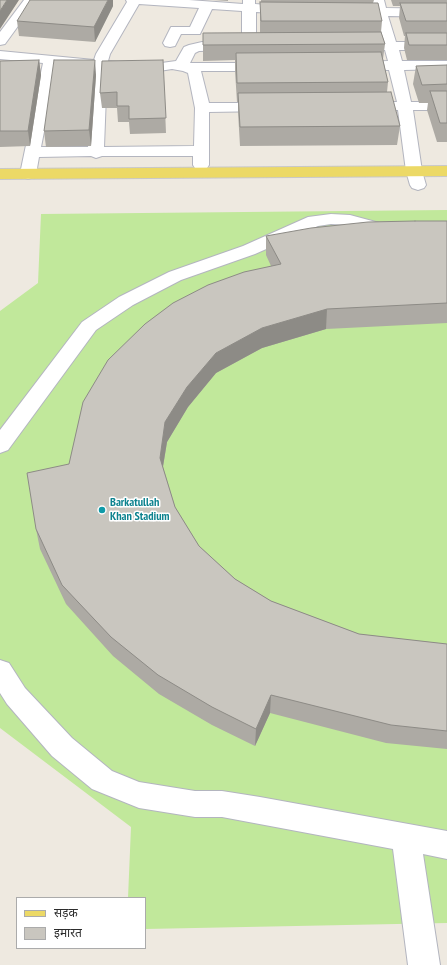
<!DOCTYPE html>
<meta charset="utf-8">
<style>
body{margin:0}
#map{position:relative;width:447px;height:965px;overflow:hidden;background:#eee9e0;font-family:"PT Sans Narrow","Noto Sans Devanagari",sans-serif}
canvas{display:block}
.legend{position:absolute;left:16px;top:897px;width:130px;height:52px;box-sizing:border-box;background:#fff;border:1px solid #ababab;margin:0;padding:5px 7px;list-style:none;font-size:12px;color:#2d2d2d}
.legend li{display:flex;align-items:center;gap:8px;height:20px}
.legend b{width:20px;border:1px solid #ababab}
</style>
<div id="map">
<canvas width="447" height="965"></canvas>
<ul class="legend">
<li><b style="height:5px;background:#ecd966"></b>सड़क</li>
<li><b style="height:11px;background:#c9c6bf"></b>इमारत</li>
</ul>
</div>
<script>
const context = document.querySelector('canvas').getContext('2d');
context.lineJoin = 'round';
function paint(path, color) { context.fillStyle = color; context.fill(path, 'evenodd'); }
const toPath = rows => new Path2D(rows.map(r => 'M' + r).join(''));
function trace(path, color, width, dash) { context.strokeStyle = color; context.lineWidth = width; context.lineCap = dash ? 'butt' : 'round'; context.setLineDash(dash || []); context.stroke(path); }
function drawText(font, color, halo, rows, align = 'center') {
  context.font = font + ' "PT Sans Narrow",sans-serif'; context.lineWidth = 3; context.setLineDash([]); context.textBaseline = 'middle'; context.strokeStyle = halo; context.fillStyle = color; for (const [text, x, y, turn = 0] of rows) {
    context.save(); context.translate(x, y); context.rotate((+turn || 0) * Math.PI / 180); context.textAlign = isNaN(turn) ? turn : align; if (halo) context.strokeText(text, 0, 0); context.fillText(text, 0, 0); context.restore();
  }
}
paint(toPath([
 [447,210,447,923,145,929,145,898,128,898,131,827,0,728,0,311,38,283,41,214]
]), '#c1e89b');
const minor = toPath([
 [24,0,37,0,5,44,0,45,0,32,24,0],
 [126,0,189,0,243,4,243,0,255,0,255,4,295,7,297,10,295,13,290,14,256,12,256,45,254,48,249,49,244,48,242,45,242,11,212,9,200,34,181,34,175,46,170,47,165,46,163,43,171,27,190,27,199,8,139,4,110,54,108,61,147,65,176,61,184,47,189,45,202,42,239,43,241,46,239,49,234,50,199,51,195,53,190,63,266,63,271,64,273,67,271,70,266,71,201,71,209,103,268,103,273,104,275,107,273,110,268,111,209,112,209,165,207,168,201,170,195,168,193,165,193,156,102,156,96,158,91,156,39,157,36,174,34,177,28,179,22,177,20,174,43,63,0,59,0,51,94,60,96,54,127,2,126,0],
 [57,65,93,68,88,147,41,147,57,65],
 [107,69,147,73,172,69,183,71,188,73,195,108,194,146,104,147,107,69],
 [372,0,384,0,386,8,447,9,447,17,388,16,396,42,447,42,447,50,399,50,402,61,447,61,447,69,404,70,411,102,447,102,447,110,413,110,422,171,426,185,424,188,418,190,412,188,410,185,406,171,398,110,364,110,359,109,357,106,359,103,364,102,397,102,389,70,354,70,349,69,347,66,349,63,354,62,388,61,385,50,354,50,349,49,347,46,349,43,354,42,383,42,374,16,350,16,345,15,343,12,345,9,350,8,373,8,372,0],
 [331,214,350,215,387,225,425,229,447,226,447,236,425,239,386,235,349,225,331,224,318,226,255,254,181,280,133,305,96,330,8,450,0,453,0,430,82,322,119,297,169,272,243,246,308,217,331,214],
 [0,660,9,663,25,688,72,738,112,771,139,782,195,791,222,791,260,797,447,831,447,859,423,854,440,965,408,965,393,849,222,817,195,817,139,808,92,789,52,756,7,704,0,693,0,660]
]);
const major = toPath([
 [447,166,447,176,0,179,0,169,447,166]
]);
trace(minor, '#b3b5bf', 2);
trace(major, '#c8c8c8', 2);
paint(minor, '#fff');
paint(major, '#ecd966');
paint(toPath([
 [213,0,228,0,228,1],
 [261,0,374,0,373,3,382,21,381,32,385,44,383,59,388,82,387,92,400,126,397,145,240,146,238,112,238,102,237,102,235,71,235,60,203,61,203,33,260,33,260,17],
 [391,0,447,0,447,60,407,60,404,48,405,36,404,36,399,18,400,6,393,6],
 [113,6,95,42,19,36,17,21],
 [39,60,41,75,30,146,0,147,0,61],
 [163,60,166,133,130,134,129,122,118,122,117,108,102,108,100,93],
 [447,65,447,142,437,142,427,110,428,103,419,103,413,84,416,66],
 [96,75,91,146,46,147,44,131],
 [447,221,447,323,326,329,262,348,216,373,188,407,167,442,163,467,175,507,199,546,235,579,271,601,359,634,447,644,447,749,386,743,270,713,255,746,212,725,159,694,113,656,66,604,40,549,36,529,69,464,271,266,266,255,266,236]
]), '#adaaa4');
paint(toPath([
 [7,0,19,0,0,29,0,11],
 [108,0,113,0,113,6,95,42,94,27],
 [39,60,41,75,30,146,28,131],
 [95,60,96,75,91,146,89,130],
 [327,309,326,329,262,348,216,373,188,407,167,442,161,478,160,458,165,422,187,387,216,353,262,328],
 [271,695,270,713,255,746,256,729]
]), '#8d8b86');
const building = toPath([
 [0,0,7,0,0,11,0,0],
 [30,0,108,0,94,27,17,21,30,0],
 [260,2,378,3,382,21,261,21,260,2],
 [400,3,447,3,447,21,406,21,400,3],
 [381,32,385,44,203,45,203,33,381,32],
 [406,33,447,33,447,45,409,45,406,33],
 [381,52,388,82,237,83,236,53,381,52],
 [39,60,28,131,0,131,0,61,39,60],
 [54,60,95,60,89,130,44,131,54,60],
 [163,60,166,118,129,119,129,106,117,106,117,92,100,93,102,61,163,60],
 [447,65,447,84,422,85,416,66,447,65],
 [430,91,447,91,447,123,440,123,430,91],
 [391,92,400,126,240,127,238,93,391,92],
 [415,221,447,221,447,303,327,309,262,328,216,353,187,387,165,422,160,458,175,507,199,546,235,579,271,601,359,634,447,644,447,731,391,725,271,695,256,729,212,707,158,675,111,637,62,585,36,529,27,473,69,464,83,402,108,360,145,324,173,303,208,285,244,272,281,264,266,236,311,228,368,222,415,221]
]);
paint(building, '#c9c6bf');
trace(building, '#8d8b86', 1);
for (const [x, y, r, color] of [
 [102,510,4,"#0f9aa8"]
]) { const dot = new Path2D(); dot.arc(x, y, r, 0, 2 * Math.PI); context.fillStyle = color; context.fill(dot); trace(dot, '#fff', 1.5); }
drawText('bold 12px', '#0d838f', '#fff', [
 ["Barkatullah",110,503],
 ["Khan Stadium",110,517]
], 'left');
</script>
